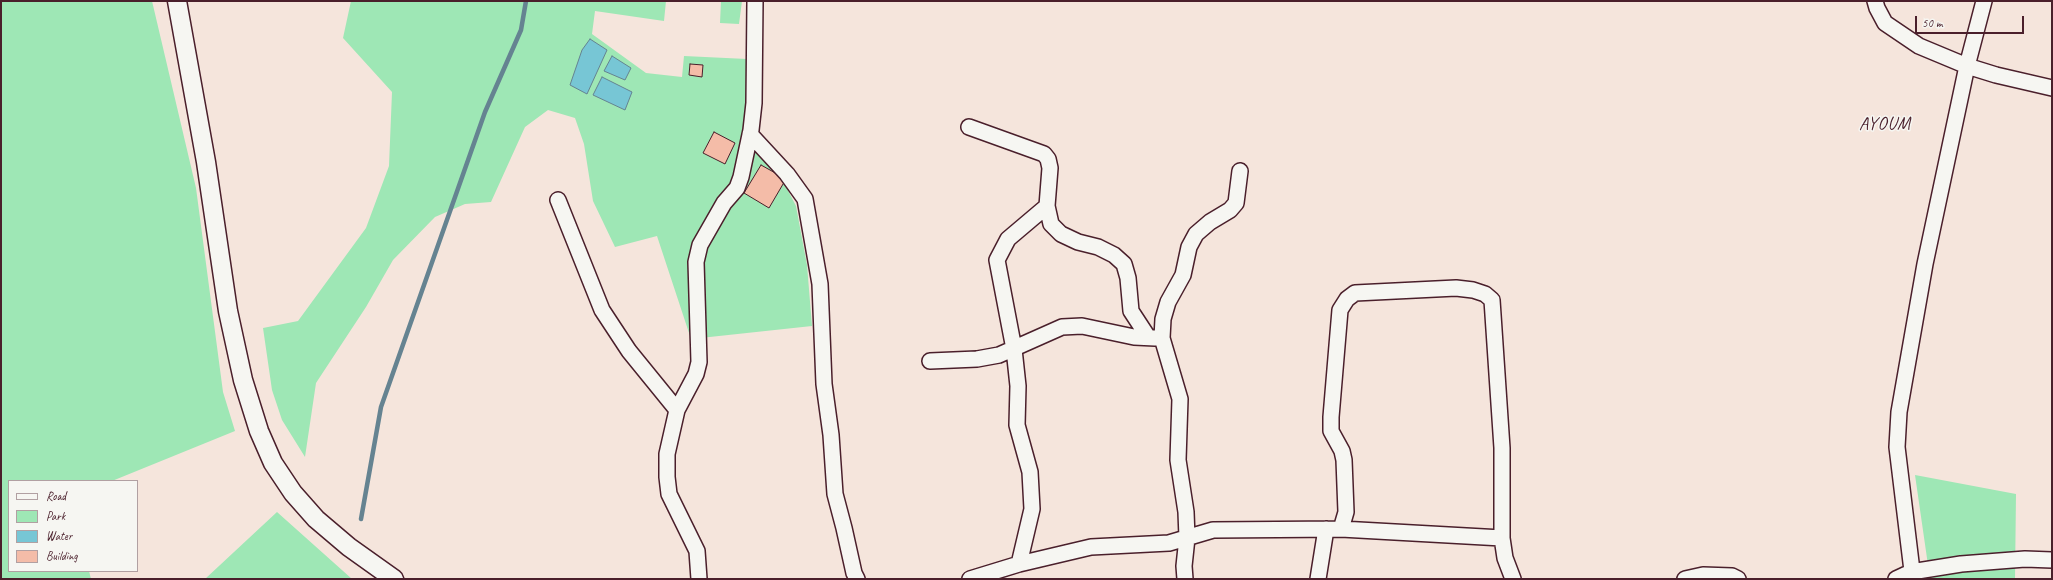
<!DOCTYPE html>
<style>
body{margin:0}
#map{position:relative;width:2053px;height:580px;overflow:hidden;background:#f5e5dc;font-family:Caveat,sans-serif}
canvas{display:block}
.frame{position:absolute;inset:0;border:2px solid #4a1f2b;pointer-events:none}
.legend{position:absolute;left:8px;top:480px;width:130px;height:92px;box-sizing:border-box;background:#f6f6f2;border:1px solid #b1a0a2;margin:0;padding:5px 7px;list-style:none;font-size:12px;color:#4a1f2b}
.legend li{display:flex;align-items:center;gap:8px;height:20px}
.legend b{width:20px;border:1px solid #b1a0a2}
.scale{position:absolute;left:1915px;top:16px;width:109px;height:18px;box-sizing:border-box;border:2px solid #4a1f2b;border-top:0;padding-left:5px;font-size:12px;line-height:14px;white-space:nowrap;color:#4a1f2b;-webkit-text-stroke:3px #f6f6f2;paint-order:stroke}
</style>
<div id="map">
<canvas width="2053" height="580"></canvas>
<div class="frame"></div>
<ul class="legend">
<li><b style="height:5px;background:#f6f6f2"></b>Road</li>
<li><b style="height:11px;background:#9ee7b5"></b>Park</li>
<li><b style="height:11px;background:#77c6d5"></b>Water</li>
<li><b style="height:11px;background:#f4bca8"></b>Building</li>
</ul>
<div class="scale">50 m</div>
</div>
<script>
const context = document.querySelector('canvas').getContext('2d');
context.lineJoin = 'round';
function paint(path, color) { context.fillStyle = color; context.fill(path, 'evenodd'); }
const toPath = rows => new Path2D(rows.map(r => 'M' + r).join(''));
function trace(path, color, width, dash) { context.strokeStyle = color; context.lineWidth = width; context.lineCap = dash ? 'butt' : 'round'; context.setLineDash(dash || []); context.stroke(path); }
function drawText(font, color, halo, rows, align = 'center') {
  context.font = font + ' Caveat,sans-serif'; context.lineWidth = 3; context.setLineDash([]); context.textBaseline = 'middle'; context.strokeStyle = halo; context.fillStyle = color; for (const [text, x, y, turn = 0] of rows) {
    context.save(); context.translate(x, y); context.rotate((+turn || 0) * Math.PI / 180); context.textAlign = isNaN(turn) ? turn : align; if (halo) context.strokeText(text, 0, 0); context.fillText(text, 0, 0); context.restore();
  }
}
paint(toPath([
 [1,1,152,1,196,188,223,392,235,431,112,481,9,481,9,571,89,571,91,579,1,579],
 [351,1,666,1,664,21,595,11,592,34,646,73,682,77,684,56,747,59,745,127,778,171,796,206,807,265,812,326,691,339,657,236,615,247,593,201,584,144,575,118,548,110,525,127,491,202,465,204,435,217,393,260,366,307,316,383,305,457,282,420,272,390,263,328,298,321,366,228,389,166,392,92,343,38],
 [721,1,742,1,739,24,720,23],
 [1915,475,2016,494,2015,579,1930,579],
 [277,512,352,579,205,579]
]), '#9ee7b5');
const water = toPath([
 [590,39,607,50,587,94,570,85,582,50,590,39],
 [612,56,631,68,625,80,604,71,612,56],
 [602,77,632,92,625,110,593,95,602,77]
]);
paint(water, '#77c6d5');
trace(water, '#658391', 1);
trace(toPath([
 [361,519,381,407,485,112,521,30,526,1]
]), '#658391', 4.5);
const building = toPath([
 [690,64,703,65,702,77,689,75,690,64],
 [714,132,735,143,725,164,703,153,714,132],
 [761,165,786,179,769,208,744,193,761,165]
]);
paint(building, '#f4bca8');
trace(building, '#4a1f2b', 1);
const minor = toPath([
 [1875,1,1877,8,1885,23,1919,46,1967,66,1996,75,2052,88],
 [969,127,1044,154,1048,159,1050,168,1047,206,1051,224,1061,234,1078,242,1098,247,1114,255,1124,264,1128,278,1131,311,1148,337],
 [750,134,787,174,805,199,820,284,824,384,831,435,835,494,844,528,854,573,857,579],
 [558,200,602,310,629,351,677,410],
 [930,361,977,359,999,355,1062,327,1082,326,1134,337,1155,338],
 [1341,529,1346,512,1344,460,1342,451,1331,431,1331,417,1340,310,1347,299,1355,293,1456,288,1473,290,1485,294,1492,300,1502,448,1502,538,1505,558,1513,579],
 [1019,564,1032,509,1030,472,1017,425,1018,386,1014,349,997,260,1008,239,1047,206],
 [699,579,697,551,669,494,667,477,667,454,677,410,696,374,699,362,696,262,700,245,724,203,737,188,741,177,751,130,754,103,755,1],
 [970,579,1019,564,1091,547,1169,543,1213,530,1341,529,1502,538],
 [1185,579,1184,566,1187,538,1186,512,1178,460,1180,399,1162,338,1163,319,1168,302,1183,275,1189,247,1196,234,1210,222,1230,210,1236,203,1240,171],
 [1318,579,1326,529],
 [1685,579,1703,575,1732,576,1738,579],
 [1896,579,1911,572,1961,564,2025,559,2052,560],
 [1913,579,1897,447,1899,412,1925,264,1967,66,1984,1]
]);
const tertiary = toPath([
 [177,1,206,162,228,311,243,380,259,431,273,463,293,493,316,519,349,547,394,579]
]);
trace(minor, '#4a1f2b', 18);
trace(tertiary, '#4a1f2b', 21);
trace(minor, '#f6f6f2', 15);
trace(tertiary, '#f6f6f2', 18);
context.letterSpacing = '1px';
drawText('18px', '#4a1f2b', '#f6f6f2', [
 ["AYOUM",1885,124]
]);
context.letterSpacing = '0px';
</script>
